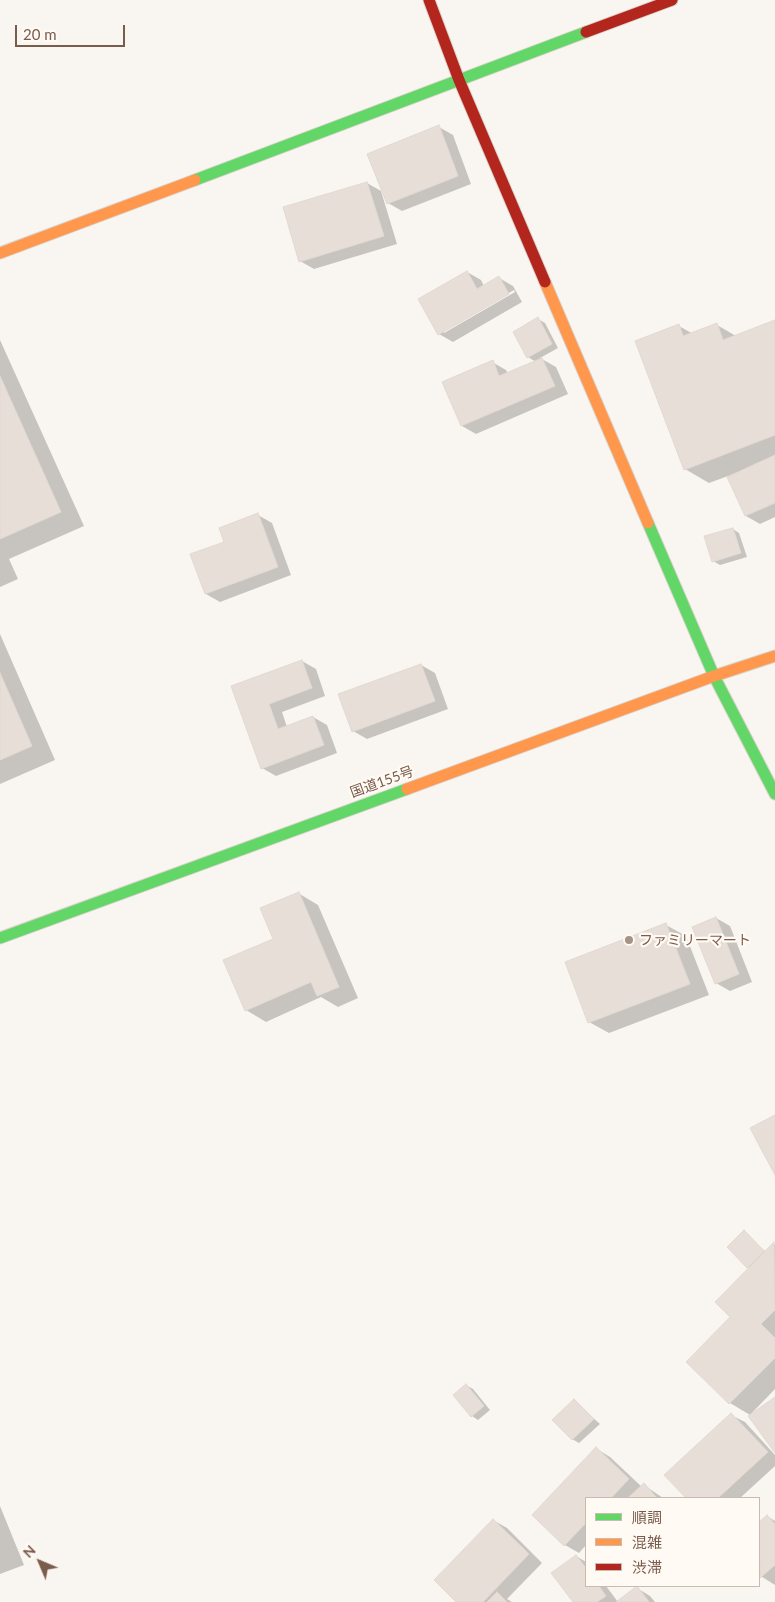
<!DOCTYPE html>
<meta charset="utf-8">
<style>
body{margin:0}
#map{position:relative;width:775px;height:1602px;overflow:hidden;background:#f9f5f0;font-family:Lato,"Noto Sans JP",sans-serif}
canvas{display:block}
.legend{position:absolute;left:585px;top:1497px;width:175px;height:90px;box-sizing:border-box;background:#fffaf3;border:1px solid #cabbb1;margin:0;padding:6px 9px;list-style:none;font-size:15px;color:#7a5c4d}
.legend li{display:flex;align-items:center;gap:10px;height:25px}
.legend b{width:25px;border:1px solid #cabbb1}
.north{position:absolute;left:15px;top:1537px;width:50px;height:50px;-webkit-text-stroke:4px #fffaf3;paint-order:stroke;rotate:315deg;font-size:14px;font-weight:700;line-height:20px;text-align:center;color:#7a5c4d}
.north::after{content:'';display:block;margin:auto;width:18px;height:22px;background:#7a5c4d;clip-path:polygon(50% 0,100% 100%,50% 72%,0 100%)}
.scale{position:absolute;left:15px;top:25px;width:110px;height:22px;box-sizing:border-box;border:2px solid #7a5c4d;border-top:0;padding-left:6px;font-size:15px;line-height:18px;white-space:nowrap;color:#7a5c4d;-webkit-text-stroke:4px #fffaf3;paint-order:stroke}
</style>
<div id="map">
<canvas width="775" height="1602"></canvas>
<ul class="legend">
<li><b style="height:6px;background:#63d668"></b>順調</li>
<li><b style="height:6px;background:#ff974d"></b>混雑</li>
<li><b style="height:6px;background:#b3261e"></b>渋滞</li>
</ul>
<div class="north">N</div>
<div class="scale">20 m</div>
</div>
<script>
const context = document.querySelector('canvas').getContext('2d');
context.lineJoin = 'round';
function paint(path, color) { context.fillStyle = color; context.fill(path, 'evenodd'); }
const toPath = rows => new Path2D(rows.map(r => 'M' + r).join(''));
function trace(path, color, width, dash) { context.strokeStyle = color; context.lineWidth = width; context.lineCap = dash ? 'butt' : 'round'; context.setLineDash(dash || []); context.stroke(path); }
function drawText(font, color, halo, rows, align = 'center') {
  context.font = font + ' Lato,"Noto Sans JP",sans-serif'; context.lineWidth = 4.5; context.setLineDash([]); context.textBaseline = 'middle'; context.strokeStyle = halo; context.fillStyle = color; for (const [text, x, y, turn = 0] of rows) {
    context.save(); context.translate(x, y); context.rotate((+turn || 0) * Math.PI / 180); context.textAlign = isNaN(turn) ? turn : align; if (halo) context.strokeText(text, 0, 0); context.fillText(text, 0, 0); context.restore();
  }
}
paint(toPath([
 [439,127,453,135,471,184,402,211,388,203],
 [367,183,381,191,397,244,314,269,300,261],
 [467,272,481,280,484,286,499,278,513,286,522,302,453,342,439,334],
 [514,290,515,292,444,333,444,330],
 [538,319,545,323,558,348,540,358,556,367,568,394,476,434,462,426,492,362,506,370,508,374,536,362,528,357],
 [775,321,775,517,760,524,746,516,728,476,709,483,685,469,679,326,693,334,717,325,736,336],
 [0,340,84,526,9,559,18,579,0,587],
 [258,515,272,523,291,575,220,602,206,594,225,543],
 [733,529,739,533,747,557,720,565,713,561],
 [0,634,55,760,0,784],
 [302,661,316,669,325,696,282,712,287,727,313,717,327,725,337,753,276,776,262,768,233,686],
 [421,665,435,673,448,709,367,739,353,731],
 [298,893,318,905,358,998,338,1007,321,997,266,1022,246,1010],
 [716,918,730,926,752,982,730,991,716,983],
 [666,925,686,936,709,995,609,1033,589,1022],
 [744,1232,766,1252,775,1244,775,1389,750,1415,730,1403,687,1362,731,1317,750,1268,747,1267],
 [466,1385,473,1389,490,1410,478,1420,472,1416],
 [574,1401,600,1424,579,1443,572,1439],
 [731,1415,745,1422,775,1455,775,1466,740,1498,687,1498,666,1475],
 [597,1449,610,1457,642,1487,644,1485,663,1498,586,1498,586,1545,579,1553,565,1545,534,1515],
 [0,1506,24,1565,0,1574],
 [767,1516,775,1521,775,1585,759,1575,759,1523],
 [493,1520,507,1528,542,1563,507,1599,512,1602,458,1602],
 [576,1556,586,1562,586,1586,606,1586,618,1602,637,1588,650,1596,655,1602,574,1602]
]), '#0003');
const building = toPath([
 [439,125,458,176,387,204,367,154,439,125],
 [367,182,384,236,299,262,283,207,367,182],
 [467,271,477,289,499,276,509,294,438,335,418,299,467,271],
 [538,317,552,344,527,358,513,332,538,317],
 [775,320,775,435,684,470,635,341,679,324,683,336,717,323,723,340,775,320],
 [542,358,555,386,461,426,442,382,493,360,499,376,542,358],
 [0,376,61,512,0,539,0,376],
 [775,455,775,503,745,516,727,477,775,455],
 [258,513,278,567,205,594,190,554,224,542,219,528,258,513],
 [733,528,741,553,712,562,704,536,733,528],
 [302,660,312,688,269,704,278,729,313,716,324,745,261,769,231,686,302,660],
 [421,664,435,701,352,732,338,694,421,664],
 [0,673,32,746,0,760,0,673],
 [299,892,339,987,317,996,311,982,245,1011,223,960,273,939,260,908,299,892],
 [716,917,739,974,715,984,692,927,716,917],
 [666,923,690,984,588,1023,565,962,666,923],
 [775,1115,775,1175,750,1128,775,1115],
 [744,1230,764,1251,747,1268,727,1247,744,1230],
 [774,1242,775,1310,761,1324,775,1338,775,1358,729,1404,686,1362,730,1317,715,1302,774,1242],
 [466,1384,484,1406,471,1417,453,1395,466,1384],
 [775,1397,775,1453,748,1416,775,1397],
 [574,1399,594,1419,572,1440,552,1420,574,1399],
 [731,1413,768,1452,718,1498,686,1498,664,1475,731,1413],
 [596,1447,629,1479,611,1498,586,1498,586,1523,564,1546,532,1515,596,1447],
 [644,1483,657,1498,628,1498,644,1483],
 [767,1515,775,1524,775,1565,760,1578,759,1522,767,1515],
 [493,1519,529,1554,483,1602,456,1602,434,1580,493,1519],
 [576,1555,586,1568,586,1586,599,1586,606,1596,597,1602,573,1602,551,1573,576,1555],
 [637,1586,649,1602,616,1602,637,1586],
 [497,1592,507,1602,487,1602,497,1592]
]);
paint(building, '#e6ded7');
trace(building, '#e2d8d2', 1);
const fast = toPath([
 [195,180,586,32],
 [648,523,714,676,775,794],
 [0,938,407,789]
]);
const slow = toPath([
 [0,253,195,180],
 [545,282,648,523],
 [407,789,714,676,775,656]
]);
const jam = toPath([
 [429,0,459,80,545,282],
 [586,32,672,0]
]);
trace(fast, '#d9d2cb', 13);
trace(slow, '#d9d2cb', 13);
trace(jam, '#d9d2cb', 13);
trace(fast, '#63d668', 11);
trace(slow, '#ff974d', 11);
trace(jam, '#b3261e', 11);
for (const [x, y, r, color] of [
 [629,940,5,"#a69286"]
]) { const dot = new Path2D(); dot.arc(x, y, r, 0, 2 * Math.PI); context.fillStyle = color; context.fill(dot); trace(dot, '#fffaf3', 2); }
drawText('14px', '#7a5c4d', '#fffaf3', [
 ["国道155号",382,782,-20]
]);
drawText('14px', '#7a5c4d', '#fffaf3', [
 ["ファミリーマート",639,940]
], 'left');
</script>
